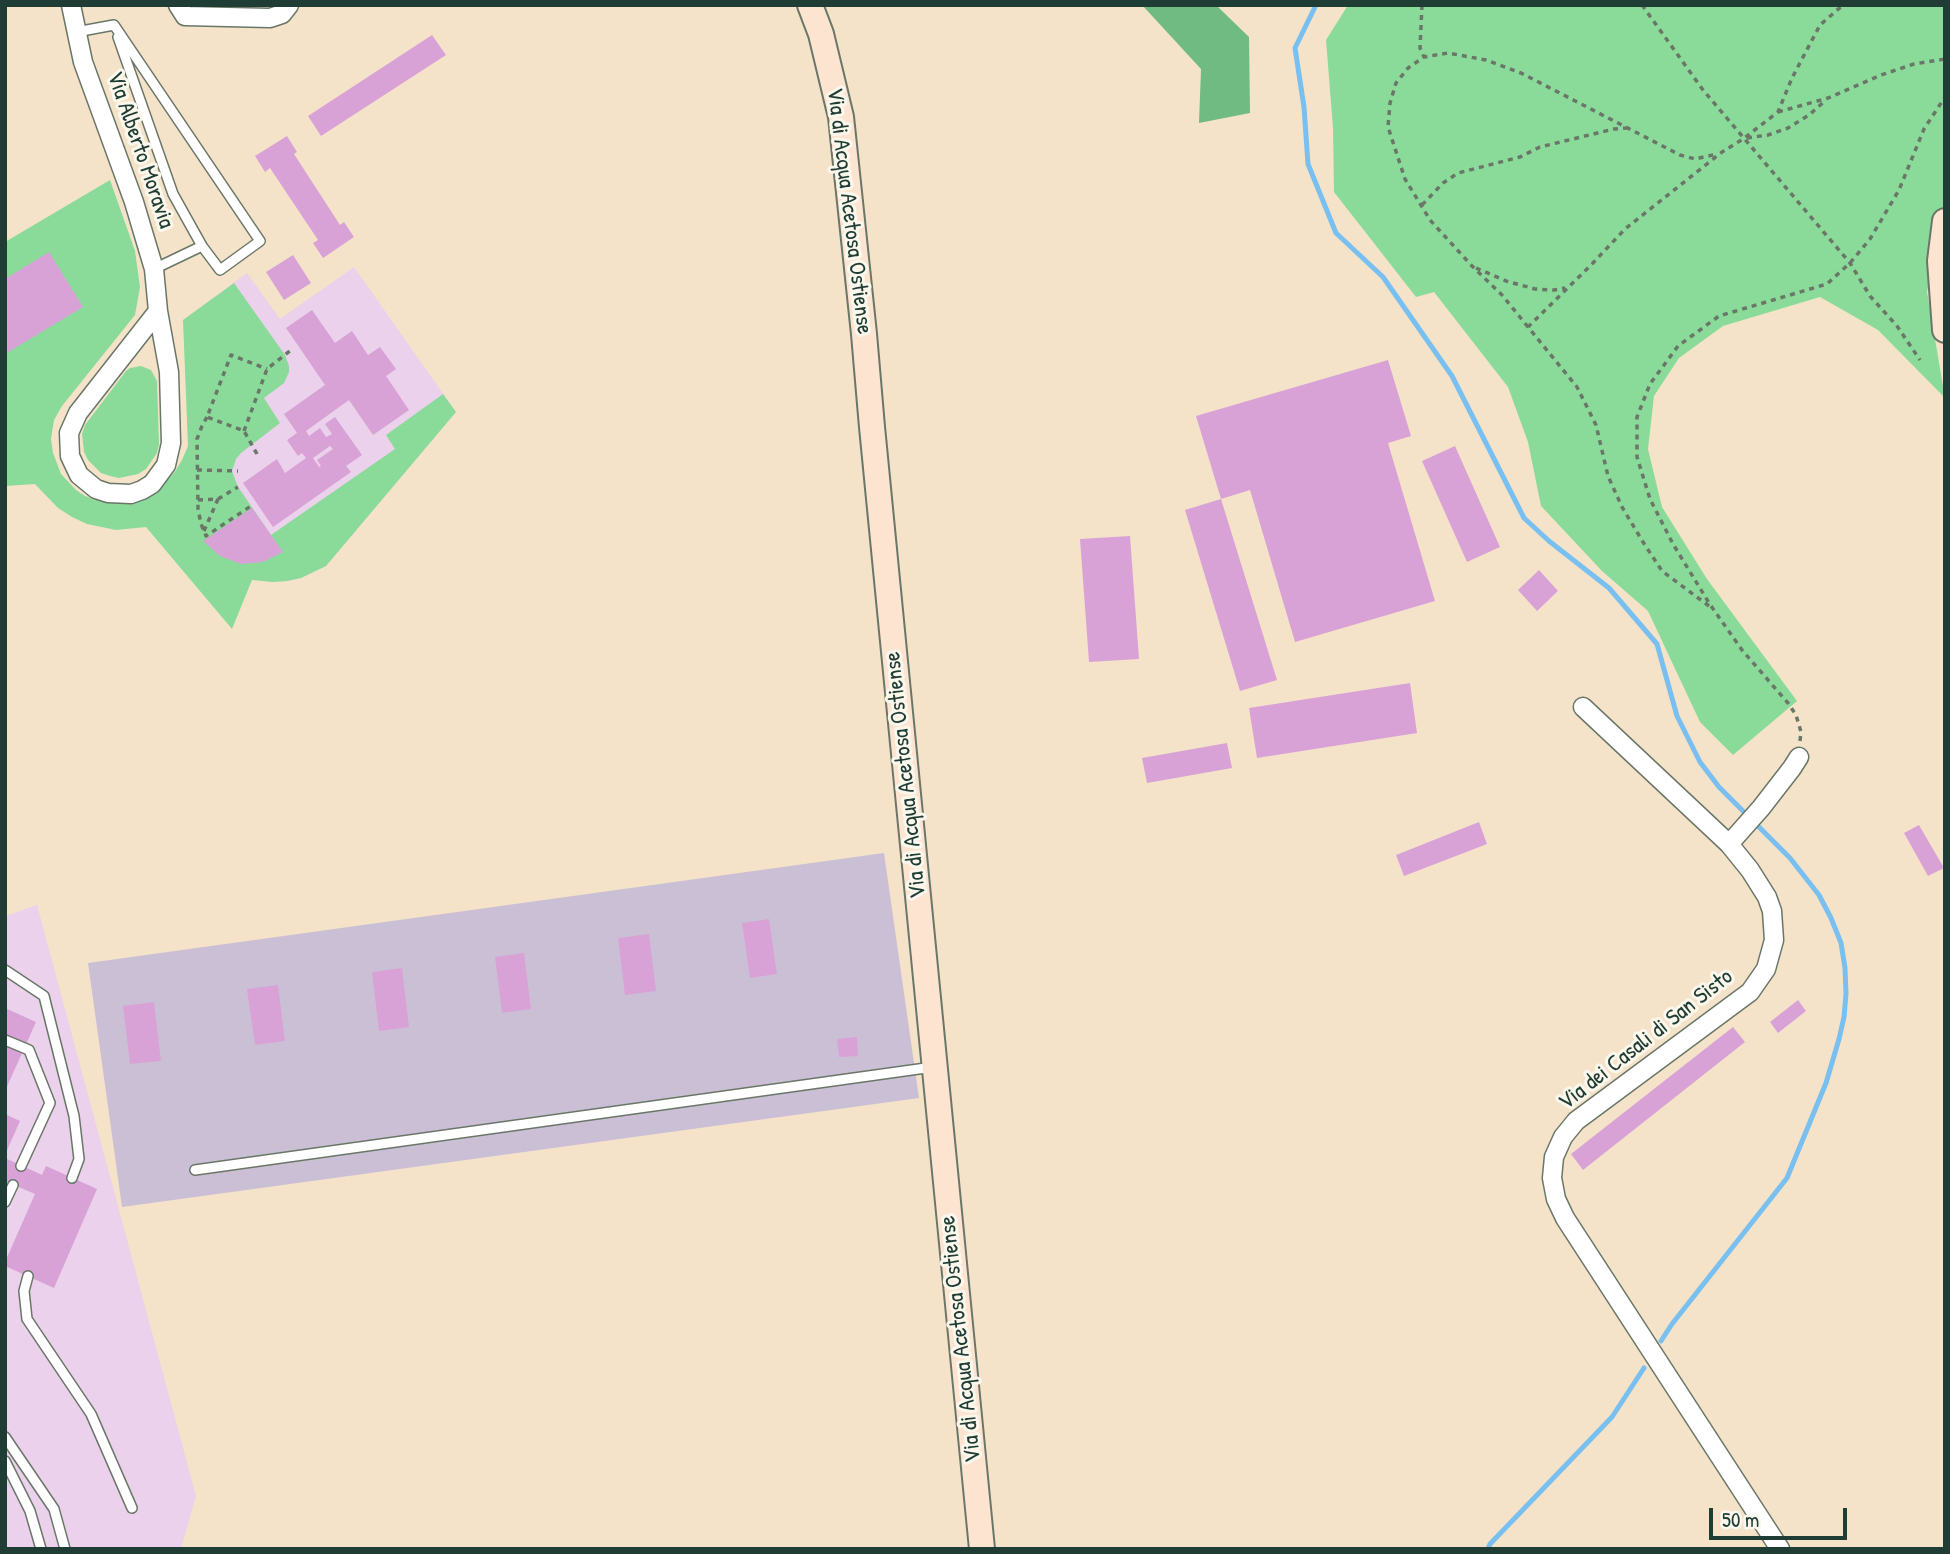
<!DOCTYPE html>
<style>
body{margin:0}
#map{position:relative;width:1950px;height:1554px;overflow:hidden;background:#f4e3c9;font-family:"Patrick Hand",sans-serif}
canvas{display:block}
.frame{position:absolute;inset:0;border:7px solid #1f3d34;pointer-events:none}
.scale{position:absolute;left:1709px;top:1508px;width:138px;height:32px;box-sizing:border-box;border:4px solid #1f3d34;border-top:0;padding-left:9px;font-size:21px;line-height:24px;white-space:nowrap;color:#1f3d34;-webkit-text-stroke:5px #fbf7ec;paint-order:stroke}
</style>
<div id="map">
<canvas width="1950" height="1554"></canvas>
<div class="frame"></div>
<div class="scale">50 m</div>
</div>
<script>
const context = document.querySelector('canvas').getContext('2d');
context.lineJoin = 'round';
function paint(path, color) { context.fillStyle = color; context.fill(path, 'evenodd'); }
const toPath = rows => new Path2D(rows.map(r => 'M' + r).join(''));
function trace(path, color, width, dash) { context.strokeStyle = color; context.lineWidth = width; context.lineCap = dash ? 'butt' : 'round'; context.setLineDash(dash || []); context.stroke(path); }
function drawText(font, color, halo, rows, align = 'center') {
  context.font = font + ' "Patrick Hand",sans-serif'; context.lineWidth = 6; context.setLineDash([]); context.textBaseline = 'middle'; context.strokeStyle = halo; context.fillStyle = color; for (const [text, x, y, turn = 0] of rows) {
    context.save(); context.translate(x, y); context.rotate((+turn || 0) * Math.PI / 180); context.textAlign = isNaN(turn) ? turn : align; if (halo) context.strokeText(text, 0, 0); context.fillText(text, 0, 0); context.restore();
  }
}
paint(toPath([
 [354,267,456,412,326,566,301,578,287,581,273,582,246,578,187,510,188,420,183,320,247,273,280,319],
 [37,905,196,1496,181,1549,5,1549,5,916]
]), '#ebd1eb');
paint(toPath([
 [884,853,919,1098,122,1207,88,963]
]), '#cbbfd5');
paint(toPath([
 [1348,5,1945,5,1945,203,1927,292,1945,398,1878,330,1820,297,1723,326,1679,358,1654,396,1648,449,1662,507,1707,579,1797,701,1733,755,1700,722,1648,611,1602,571,1541,506,1528,442,1508,387,1434,292,1416,297,1334,192,1333,128,1326,40],
 [110,180,135,251,140,287,135,315,62,406,54,420,51,439,53,453,61,474,76,490,85,496,105,503,129,502,152,493,164,484,174,473,182,460,188,446,183,320,234,283,285,355,289,366,289,372,284,383,264,398,280,423,241,453,236,459,232,471,238,487,271,535,395,449,386,435,443,394,456,412,326,566,301,578,287,581,273,582,252,580,232,629,146,527,116,530,87,524,72,517,58,508,35,484,5,486,5,242],
 [141,366,151,370,157,381,159,444,157,453,146,469,138,474,119,478,110,476,101,473,88,460,84,452,82,434,85,425,126,371,130,368]
]), '#8adb9a');
paint(toPath([
 [1142,5,1216,5,1249,37,1250,113,1199,123,1201,69]
]), '#6fbb82');
trace(toPath([
 [1316,5,1295,48,1304,107,1308,164,1336,233,1383,277,1452,376,1524,518,1549,541,1609,588,1657,644,1677,716,1700,762,1719,787,1790,858,1819,895,1831,918,1841,943,1845,968,1846,994,1844,1017,1839,1039,1826,1083,1787,1178,1672,1324,1661,1341],
 [1488,1549,1490,1544,1612,1417,1644,1368]
]), '#79c0f1', 5);
paint(toPath([
 [209,5,253,5,252,9,209,7],
 [432,35,446,55,321,136,308,116],
 [287,136,297,152,294,154,340,225,344,222,354,237,323,258,313,243,318,240,270,168,265,172,255,156],
 [49,252,83,307,5,354,5,279],
 [293,255,311,283,284,300,266,272],
 [312,310,335,343,352,331,368,355,380,347,396,369,386,376,409,410,373,435,349,400,306,431,309,436,320,428,326,437,332,434,325,424,335,417,362,455,346,466,351,472,273,527,243,483,277,459,285,473,306,458,302,453,298,456,287,440,297,433,284,414,325,385,286,328],
 [330,446,333,449,317,460,321,466,319,467,313,458],
 [1388,360,1411,436,1388,443,1435,601,1295,642,1250,490,1221,499,1196,416],
 [1455,446,1500,547,1467,562,1422,461],
 [1221,499,1277,680,1240,691,1185,510],
 [252,508,283,552,263,562,241,564,220,556,203,541],
 [1130,536,1139,659,1089,662,1080,539],
 [1539,570,1558,591,1537,611,1518,590],
 [1410,683,1417,733,1257,758,1249,708],
 [1227,743,1232,768,1147,783,1142,758],
 [1479,822,1487,844,1404,876,1396,855],
 [1919,825,1944,868,1928,876,1904,833],
 [769,919,777,974,750,978,742,923],
 [649,934,656,991,625,995,618,938],
 [524,953,531,1009,502,1013,495,957],
 [402,968,409,1027,379,1031,372,972],
 [278,985,285,1041,255,1045,247,989],
 [1798,1000,1806,1011,1778,1033,1770,1022],
 [154,1002,161,1061,130,1064,123,1006],
 [5,1008,36,1022,5,1091],
 [1733,1027,1745,1042,1583,1170,1571,1154],
 [857,1037,858,1056,839,1057,837,1039],
 [5,1114,20,1121,5,1155],
 [5,1158,42,1175,46,1166,97,1189,54,1288,5,1266,5,1262,35,1194,5,1181]
]), '#d9a2d7');
const lane = toPath([
 [76,32,114,25,260,241,220,270,202,246,154,269],
 [118,37,173,194,202,246],
 [5,970,44,996,74,1116,79,1159,72,1178],
 [5,1040,29,1050,50,1103,21,1166],
 [195,1170,933,1067],
 [5,1202,13,1185],
 [28,1276,24,1291,27,1319,91,1414,132,1508],
 [5,1437,54,1509,65,1549],
 [5,1461,30,1511,41,1549]
]);
const street = toPath([
 [71,5,83,62,134,202,154,269,158,311,169,372,171,443,166,465,152,484,142,490,131,494,108,493,96,489,79,475,70,456,69,433,78,413,158,311],
 [178,5,185,16,270,18,282,14,289,5],
 [1583,707,1729,844,1750,870,1767,897,1772,911,1774,940,1766,969,1750,992,1576,1121,1563,1137,1554,1157,1552,1178,1556,1199,1565,1218,1780,1549],
 [1729,844,1761,808,1792,768,1799,757]
]);
const secondary = toPath([
 [810,5,821,34,841,117,864,334,872,427,982,1549],
 [1945,221,1940,261,1945,330]
]);
trace(lane, '#6a7768', 12);
trace(street, '#6a7768', 21);
trace(secondary, '#6a7768', 28);
trace(toPath([
 [1422,5,1420,48,1424,57],
 [1642,5,1703,90,1850,263,1870,296,1897,326,1920,360],
 [1778,112,1828,98,1881,75,1914,64,1945,59],
 [1747,138,1768,135,1788,128,1809,115,1826,100],
 [1422,205,1443,183,1458,173,1520,157,1540,147,1614,129,1627,128],
 [1476,268,1506,281,1535,289,1554,290,1565,288],
 [1528,327,1502,295,1472,266,1430,220,1405,179,1388,127,1390,103,1396,83,1408,68,1424,57,1448,53,1486,60,1521,73,1680,155,1695,159,1717,154],
 [207,417,202,426,197,439,198,509,201,524,206,536,251,506],
 [244,431,267,369,291,350],
 [257,454,244,431,207,417,231,355,267,369],
 [197,470,238,471],
 [198,500,218,499,238,487],
 [204,531,218,499],
 [1709,606,1662,571,1643,542,1622,507,1608,476,1596,425,1577,387,1528,327,1592,264,1625,229,1722,152,1743,139,1778,112,1792,78,1820,25,1843,5],
 [1800,741,1801,732,1796,715,1788,703,1742,650,1709,603,1673,544,1650,499,1637,457,1637,417,1650,384,1678,346,1719,316,1827,284,1850,263,1870,239,1899,190,1924,129,1945,97]
]), '#6a7768', 3.5, [5, 5]);
trace(lane, '#fff', 9);
trace(street, '#fff', 18);
trace(secondary, '#fde4d1', 24);
drawText('23px', '#1f3d34', '#fbf7ec', [
 ["Via Alberto Moravia",140,150,71],
 ["Via di Acqua Acetosa Ostiense",849,211,83],
 ["Via di Acqua Acetosa Ostiense",906,775,-96],
 ["Via dei Casali di San Sisto",1646,1040,-38],
 ["Via di Acqua Acetosa Ostiense",961,1339,-96]
]);
</script>
